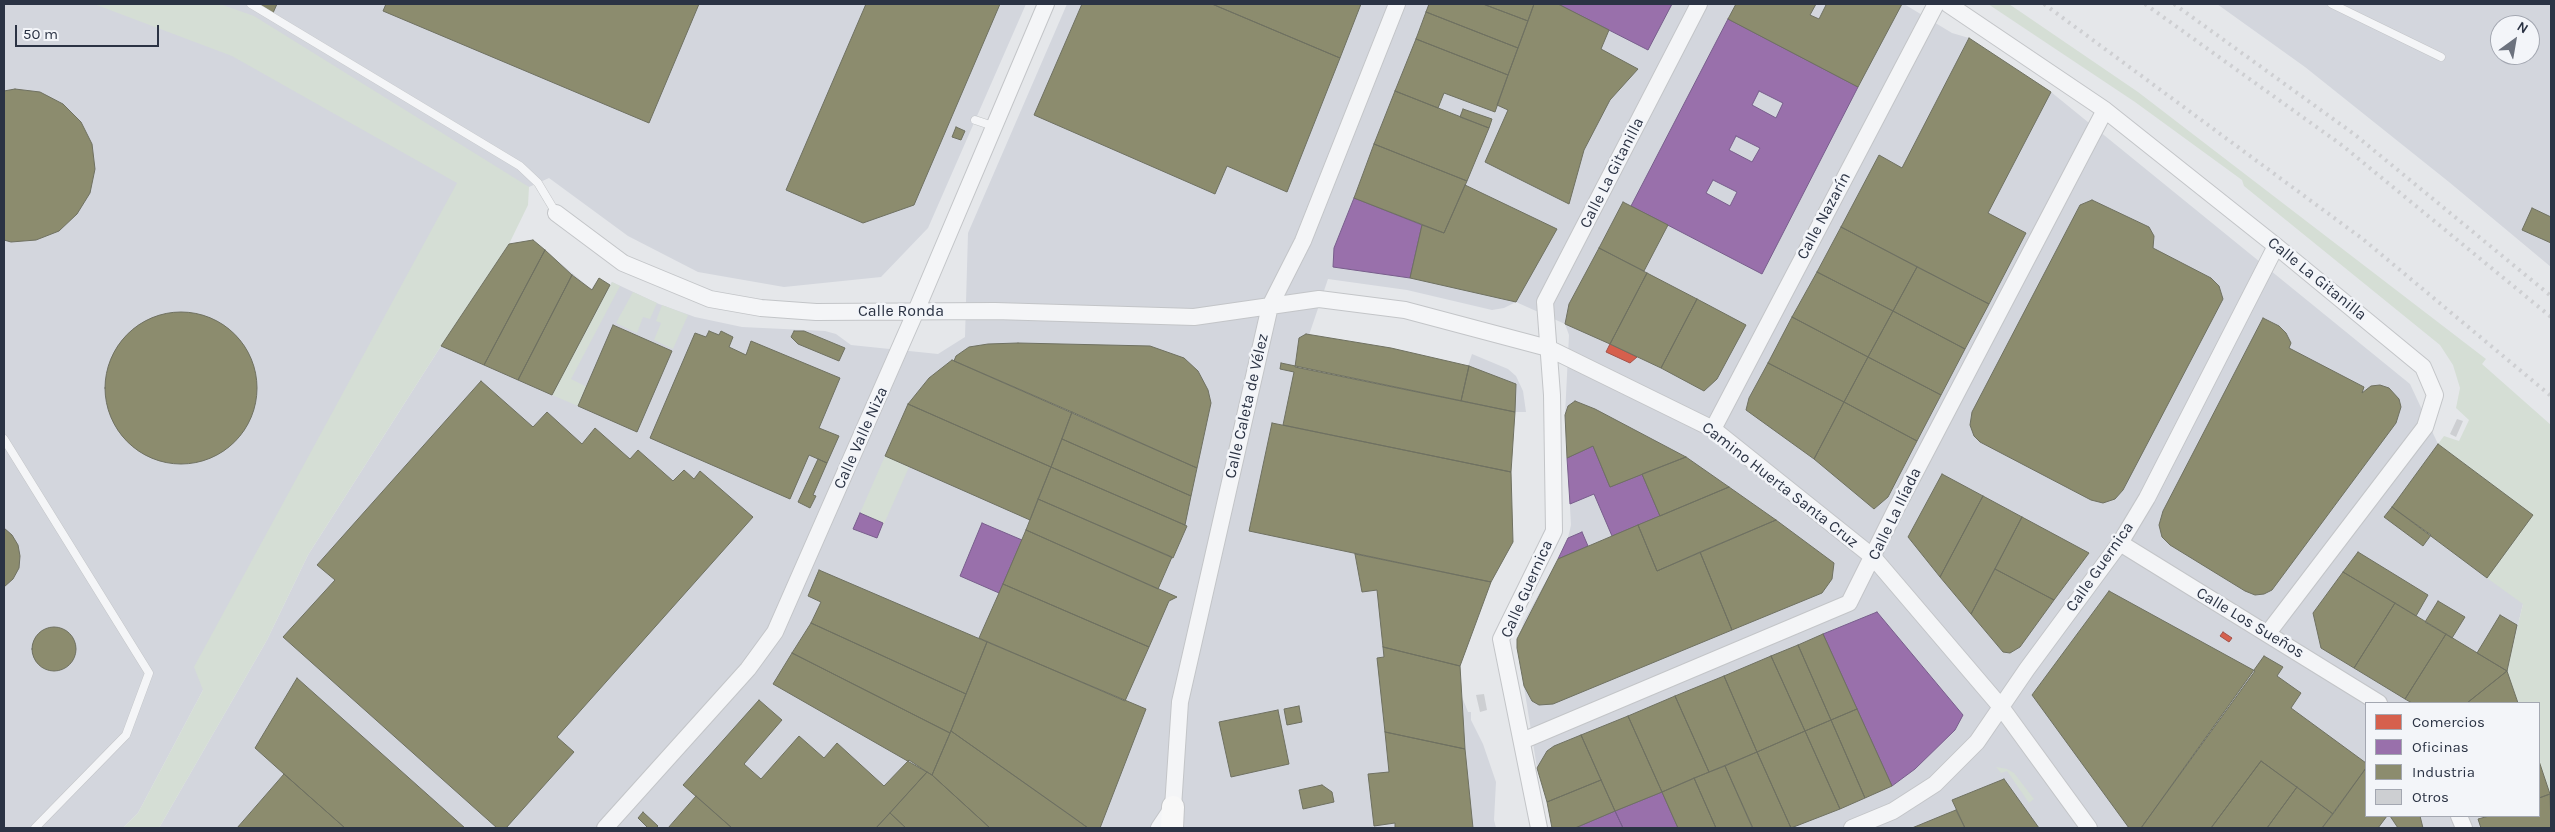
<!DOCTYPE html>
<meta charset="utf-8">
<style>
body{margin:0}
#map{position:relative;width:2555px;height:832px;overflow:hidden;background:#e5e7ea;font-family:Karla,sans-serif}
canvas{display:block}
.frame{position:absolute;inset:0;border:5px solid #2b3344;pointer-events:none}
.legend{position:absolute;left:2365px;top:702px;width:175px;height:115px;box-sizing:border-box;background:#f3f5f9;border:1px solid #a3a7b1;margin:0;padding:6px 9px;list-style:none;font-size:15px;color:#2b3344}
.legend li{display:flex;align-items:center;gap:10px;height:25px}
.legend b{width:25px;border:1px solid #a3a7b1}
.north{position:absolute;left:2490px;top:15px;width:50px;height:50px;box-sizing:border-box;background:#f3f5f9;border:1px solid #a3a7b1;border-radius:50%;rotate:32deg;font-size:14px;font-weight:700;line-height:20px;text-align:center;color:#2b3344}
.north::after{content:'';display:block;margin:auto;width:18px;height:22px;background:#6c727e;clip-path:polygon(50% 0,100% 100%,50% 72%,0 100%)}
.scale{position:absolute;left:15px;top:25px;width:144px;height:22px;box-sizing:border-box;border:2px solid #2b3344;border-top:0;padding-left:6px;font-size:15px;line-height:18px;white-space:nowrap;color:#2b3344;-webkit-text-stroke:4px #f3f5f9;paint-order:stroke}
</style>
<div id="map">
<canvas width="2555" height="832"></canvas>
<div class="frame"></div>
<ul class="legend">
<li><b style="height:14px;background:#d6604d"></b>Comercios</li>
<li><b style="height:14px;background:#9970ab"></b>Oficinas</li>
<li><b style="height:14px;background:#8c8c6e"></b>Industria</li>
<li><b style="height:14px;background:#cdcfd2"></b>Otros</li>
</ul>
<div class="north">N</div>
<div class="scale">50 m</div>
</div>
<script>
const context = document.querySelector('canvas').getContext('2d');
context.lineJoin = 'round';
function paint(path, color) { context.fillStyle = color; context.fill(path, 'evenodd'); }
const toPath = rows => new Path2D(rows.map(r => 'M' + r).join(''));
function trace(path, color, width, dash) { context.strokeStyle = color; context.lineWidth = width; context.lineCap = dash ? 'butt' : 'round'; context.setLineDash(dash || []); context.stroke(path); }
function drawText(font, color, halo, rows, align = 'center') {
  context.font = font + ' Karla,sans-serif'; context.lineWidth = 5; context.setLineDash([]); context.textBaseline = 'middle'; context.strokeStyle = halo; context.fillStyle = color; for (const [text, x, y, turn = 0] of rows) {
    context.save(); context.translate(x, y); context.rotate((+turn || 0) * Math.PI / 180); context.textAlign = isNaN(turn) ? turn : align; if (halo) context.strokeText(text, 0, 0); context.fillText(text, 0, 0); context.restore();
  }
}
paint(toPath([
 [4,4,1026,4,928,228,881,277,784,287,698,272,628,236,549,178,529,187,458,183,203,690,138,813,123,828,4,828],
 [1067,4,1904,4,1952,33,1969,38,2051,92,2410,384,2438,444,2533,515,2523,604,2507,671,2518,703,2366,703,2366,816,2539,816,2539,761,2551,797,2551,828,1552,828,1543,783,1537,768,1517,643,1524,621,1567,542,1571,525,1565,415,1569,335,1565,324,1516,302,1504,308,1492,310,1407,290,1328,279,1309,335,1391,348,1468,366,1472,354,1508,369,1516,376,1523,391,1526,412,1515,412,1511,472,1513,542,1491,582,1460,666,1462,697,1468,712,1471,712,1471,720,1483,744,1496,782,1494,820,1496,828,159,828,267,640,308,555,441,346,509,244,533,240,591,289,599,278,610,285,612,282,659,304,695,317,742,327,825,331,836,334,851,345,938,354,965,337,968,233],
 [2217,4,2551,4,2551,267,2449,182,2305,67],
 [2500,25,2530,25,2530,55,2500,55]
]), '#d3d6dd');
paint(toPath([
 [94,4,220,4,254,16,529,187,528,205,509,244,441,346,308,555,267,640,159,828,123,828,138,813,203,690,194,667,457,183,232,56],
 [1988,4,2009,4,2138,92,2486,359,2482,364,2551,425,2551,797,2539,761,2539,703,2518,703,2507,671,2523,604,2487,578,2533,515,2438,444,2444,436,2459,441,2469,420,2456,408,2460,388,2453,365,2440,345,2244,186,2242,180,2135,102],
 [612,282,620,286,571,379,587,387,578,406,552,395],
 [633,292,657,303,650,319,643,317,637,333,616,323],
 [662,305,688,315,673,349,654,340,661,323,656,321],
 [885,456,909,467,884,524,860,513],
 [1996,767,2007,769,2014,773,2034,799,2029,803,2007,771,2001,773]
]), '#d5ded5');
const shops = toPath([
 [1610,344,1637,357,1630,363,1606,352,1610,344],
 [2223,632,2232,638,2229,642,2220,636,2223,632]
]);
paint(shops, '#d6604d');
trace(shops, '#a3524a', 1);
const offices = toPath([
 [1558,4,1672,4,1648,50,1558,4],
 [1728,19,1858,87,1762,274,1631,206,1728,19],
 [1759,91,1783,103,1776,118,1752,105,1759,91],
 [1736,136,1760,148,1752,162,1729,150,1736,136],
 [1713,180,1737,192,1730,206,1706,193,1713,180],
 [1354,198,1422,225,1410,278,1333,267,1334,248,1354,198],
 [1593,446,1610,487,1642,474,1660,516,1612,536,1594,494,1570,504,1567,458,1593,446],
 [860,513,883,523,877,538,853,529,860,513],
 [982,523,1022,540,999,593,960,576,982,523],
 [1582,532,1588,546,1558,559,1568,538,1582,532],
 [1877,612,1963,715,1955,730,1915,769,1892,786,1823,634,1877,612],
 [1662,792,1678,828,1623,828,1615,811,1662,792],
 [1615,811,1623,828,1575,828,1615,811]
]);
paint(offices, '#9970ab');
trace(offices, '#785e8c', 1);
const industry = toPath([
 [248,4,277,4,273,13,248,4],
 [386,4,699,4,649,123,383,11,386,4],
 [866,4,1000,4,914,205,863,223,786,190,866,4],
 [1082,4,1212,4,1340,58,1287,192,1227,166,1215,194,1034,115,1082,4],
 [1212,4,1361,4,1340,58,1212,4],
 [1429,4,1483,4,1528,21,1518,48,1426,12,1429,4],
 [1483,4,1534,4,1528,21,1483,4],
 [1534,4,1558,4,1609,30,1601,49,1638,69,1610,100,1584,150,1569,204,1485,162,1508,110,1497,105,1534,4],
 [1736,4,1816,4,1810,15,1819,19,1826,5,1824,4,1902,4,1858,87,1728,19,1736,4],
 [1426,12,1518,48,1508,75,1416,39,1426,12],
 [1969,38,2051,92,1988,213,2026,233,1989,304,1841,227,1879,155,1902,168,1969,38],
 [1416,39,1508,75,1495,112,1444,93,1438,108,1395,91,1416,39],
 [15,89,40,92,63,104,81,122,92,144,95,169,90,193,77,214,59,231,36,240,11,242,4,240,4,91,15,89],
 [1395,91,1489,128,1467,181,1374,144,1395,91],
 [1463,109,1492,119,1489,128,1460,117,1463,109],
 [956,127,965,131,961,140,952,137,956,127],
 [1374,144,1467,181,1444,233,1354,198,1374,144],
 [1465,185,1557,229,1516,302,1410,278,1422,225,1444,233,1465,185],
 [2092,200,2149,227,2154,236,2153,248,2211,278,2219,286,2223,299,2123,490,2115,499,2103,503,2091,500,1980,442,1974,436,1970,425,1972,412,2080,205,2092,200],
 [1623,202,1668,225,1644,271,1599,248,1623,202],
 [2532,208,2551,217,2551,243,2522,230,2532,208],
 [1841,227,1917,267,1893,311,1817,272,1841,227],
 [533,240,545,250,484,365,441,346,509,244,533,240],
 [1599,248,1647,273,1610,344,1565,324,1569,304,1599,248],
 [545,250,572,275,518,380,484,365,545,250],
 [1917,267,1989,304,1965,349,1893,311,1917,267],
 [1817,272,1893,311,1868,357,1792,317,1817,272],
 [1647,273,1697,299,1661,368,1610,344,1647,273],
 [572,275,592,290,599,278,610,285,552,395,518,380,572,275],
 [1697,299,1746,325,1717,379,1704,391,1661,368,1697,299],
 [1893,311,1965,349,1941,395,1868,357,1893,311],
 '105 388a76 76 0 1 1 152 0a76 76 0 1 1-152 0Z',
 [1792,317,1868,357,1844,402,1768,363,1792,317],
 [2263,318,2279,326,2286,333,2291,343,2289,348,2364,387,2362,393,2371,386,2380,385,2389,388,2399,399,2401,407,2396,423,2272,590,2264,594,2255,595,2245,591,2170,545,2162,537,2159,525,2163,511,2263,318],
 [613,325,672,351,637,432,578,406,613,325],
 [709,331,719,335,721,331,733,337,729,347,746,355,751,341,840,378,819,428,839,436,827,463,809,455,790,499,650,438,695,333,706,337,709,331],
 [794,331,804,331,845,348,839,361,798,344,791,337,794,331],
 [1306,334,1391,348,1469,366,1461,401,1295,367,1299,338,1306,334],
 [1018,343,1150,346,1184,358,1198,371,1208,390,1211,403,1197,468,954,361,956,356,969,347,988,344,1018,343],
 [1868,357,1941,395,1917,441,1844,402,1868,357],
 [952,360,1072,412,1051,467,908,404,929,378,952,360],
 [1281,363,1515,412,1511,472,1283,425,1294,372,1280,369,1281,363],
 [1768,363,1844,402,1814,459,1746,410,1749,398,1768,363],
 [1469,366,1516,384,1515,412,1461,401,1469,366],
 [481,381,533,427,547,412,582,444,595,428,630,459,638,450,673,481,684,470,694,479,700,471,753,517,557,737,574,752,506,828,497,828,283,637,335,580,317,565,481,381],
 [1575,401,1595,409,1686,457,1610,487,1593,446,1567,458,1565,415,1568,406,1575,401],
 [1844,402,1917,441,1888,497,1874,509,1814,459,1844,402],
 [908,404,1051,467,1030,520,885,456,908,404],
 [1072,412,1197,468,1191,496,1062,439,1072,412],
 [1272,423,1511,472,1513,542,1491,582,1249,531,1272,423],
 [1062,439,1191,496,1185,525,1051,467,1062,439],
 [2438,444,2533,515,2487,578,2392,507,2438,444],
 [1686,457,1729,487,1660,516,1642,474,1686,457],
 [818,459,827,463,813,495,816,496,810,508,798,502,818,459],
 [1051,467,1187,526,1173,558,1038,499,1051,467],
 [1942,474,1983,496,1940,577,1908,537,1942,474],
 [1729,487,1776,520,1657,571,1638,525,1729,487],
 [1983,496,2022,517,1971,614,1940,577,1983,496],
 [1038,499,1172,557,1158,589,1026,530,1038,499],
 [2392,507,2431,535,2423,546,2384,517,2392,507],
 [2022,517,2089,553,2054,600,1995,569,2022,517],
 [1776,520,1834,563,1832,579,1822,593,1732,630,1700,552,1776,520],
 [1638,525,1657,571,1700,552,1732,630,1553,704,1539,705,1532,701,1524,686,1517,648,1517,639,1558,559,1638,525],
 [4,528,12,535,18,545,20,556,19,568,13,579,4,587,4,528],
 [1026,530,1177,597,1169,601,1149,647,1003,584,1026,530],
 [2358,552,2428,595,2416,616,2343,572,2358,552],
 [1355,554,1491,582,1460,666,1383,647,1377,590,1362,592,1355,554],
 [1995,569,2054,600,2020,647,2010,653,2003,652,1971,614,1995,569],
 [819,570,987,642,966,694,811,623,821,602,808,596,819,570],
 [2343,572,2395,603,2354,668,2321,648,2313,613,2343,572],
 [1003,584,1149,647,1125,701,979,638,1003,584],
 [2109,591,2255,671,2141,828,2129,828,2032,695,2109,591],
 [2438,601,2465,617,2452,638,2425,622,2438,601],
 [2395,603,2446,634,2405,699,2354,668,2395,603],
 [2500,615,2517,625,2507,671,2477,653,2500,615],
 [811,623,966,694,950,733,792,653,811,623],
 '32 649a22 22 0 1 1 44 0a22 22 0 1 1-44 0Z',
 [1823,634,1857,709,1831,720,1798,645,1823,634],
 [2446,634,2507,671,2467,703,2412,703,2405,699,2446,634],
 [987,642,1146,709,1100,828,1088,828,951,731,987,642],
 [1798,645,1831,720,1805,731,1771,656,1798,645],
 [1383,647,1460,666,1465,749,1385,732,1377,658,1384,657,1383,647],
 [792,653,950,733,932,775,773,684,792,653],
 [1771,656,1805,731,1757,752,1724,676,1771,656],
 [2264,656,2283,667,2277,676,2301,693,2291,708,2366,763,2366,768,2333,814,2261,761,2211,828,2141,828,2264,656],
 [2507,671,2518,703,2467,703,2507,671],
 [1724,676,1757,752,1709,772,1675,696,1724,676],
 [297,678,465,828,345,828,284,774,255,748,297,678],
 [1675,696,1709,772,1662,792,1628,716,1675,696],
 [759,700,782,720,744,764,761,779,799,736,824,758,837,743,884,786,909,760,927,772,876,828,732,828,683,785,759,700],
 [1299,706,1302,722,1287,725,1284,709,1299,706],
 [1857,709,1892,786,1865,798,1831,720,1857,709],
 [1278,710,1289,764,1231,777,1219,722,1278,710],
 [1628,716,1662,792,1615,811,1581,735,1628,716],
 [1831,720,1865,798,1840,809,1805,731,1831,720],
 [951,731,1073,817,1088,828,990,828,932,775,951,731],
 [1805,731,1840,809,1791,828,1757,752,1805,731],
 [1385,732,1465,749,1473,828,1395,828,1395,823,1374,826,1368,774,1389,772,1385,732],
 [1581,735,1601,780,1547,802,1537,768,1547,751,1554,746,1581,735],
 [1757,752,1791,828,1753,828,1725,766,1757,752],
 [2261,761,2297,787,2267,828,2211,828,2261,761],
 [2539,761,2550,794,2539,798,2539,761],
 [1725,766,1752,827,1753,828,1716,828,1694,778,1725,766],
 [2366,768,2366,816,2387,816,2378,828,2322,828,2366,768],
 [927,772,932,775,990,828,906,828,890,813,927,772],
 [284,774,345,828,237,828,284,774],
 [1694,778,1716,828,1678,828,1662,792,1694,778],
 [2004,779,2039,828,1965,828,1952,800,2004,779],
 [1601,780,1615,811,1575,828,1552,828,1547,802,1601,780],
 [1322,785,1332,792,1334,802,1303,809,1299,790,1322,785],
 [2297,787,2333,814,2322,828,2267,828,2297,787],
 [2550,794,2551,828,2481,828,2478,819,2489,816,2539,816,2539,798,2550,794],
 [696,796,732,828,668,828,696,796],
 [1956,810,1965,828,1912,828,1946,814,1956,810],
 [643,812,658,826,656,828,648,828,638,818,643,812],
 [890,813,906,828,876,828,890,813],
 [2390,816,2420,816,2423,828,2398,828,2390,816]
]);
paint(industry, '#8c8c6e');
trace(industry, '#6f7161', 1);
paint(toPath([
 [2457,419,2463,421,2456,437,2450,434],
 [1484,694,1487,710,1480,712,1476,695]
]), '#cdcfd2');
const lane = toPath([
 [251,4,520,166,538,183,556,213],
 [2332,4,2441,57],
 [975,120,993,126],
 [4,439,149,673,126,735,35,828]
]);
const street = toPath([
 [1948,4,2105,110,2276,246,2423,367,2435,395,2425,427,2268,633],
 [556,213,623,263,710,299,761,308,816,312,995,311,1194,317,1319,299,1405,310,1548,348,1713,429,1873,557,2001,707,2089,828],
 [1713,429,1936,4],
 [2120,543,2379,703],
 [1522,741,1849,603,1898,505,2105,110],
 [2459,816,2464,828],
 [605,828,748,669,775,632,916,311,1046,4],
 [1159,828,1173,807,1180,702,1270,306,1303,241,1397,4],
 [1539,828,1501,639,1554,531,1552,395,1545,302,1699,4],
 [1852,828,1893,811,1935,784,1977,742,2027,669,2120,543,2147,498,2276,246]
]);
const secondary = toPath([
 [1172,828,1173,807]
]);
trace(lane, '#c3c5c8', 9);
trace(street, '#c3c5c8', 18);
trace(secondary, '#c3c5c8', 24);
trace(lane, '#f4f5f7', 8);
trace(street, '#f4f5f7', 16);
trace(secondary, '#f8f8f8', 22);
trace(toPath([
 [2044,4,2364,240,2551,396],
 [2145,4,2343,146,2551,317],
 [2174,4,2354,134,2551,296]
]), '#cecfd2', 4, [2.5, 5]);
drawText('16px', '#2b3344', '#f3f5f9', [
 ["Calle La Gitanilla",1612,173,-63],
 ["Calle Nazarín",1824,216,-62],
 ["Calle La Gitanilla",2317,279,39],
 ["Calle Ronda",901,311],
 ["Calle Caleta de Vélez",1247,406,-77],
 ["Calle Valle Niza",861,438,-66],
 ["Camino Huerta Santa Cruz",1780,485,38],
 ["Calle La Ilíada",1895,514,-64],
 ["Calle Guernica",2100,567,-55],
 ["Calle Guernica",1527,589,-66],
 ["Calle Los Sueños",2250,623,31]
]);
</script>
